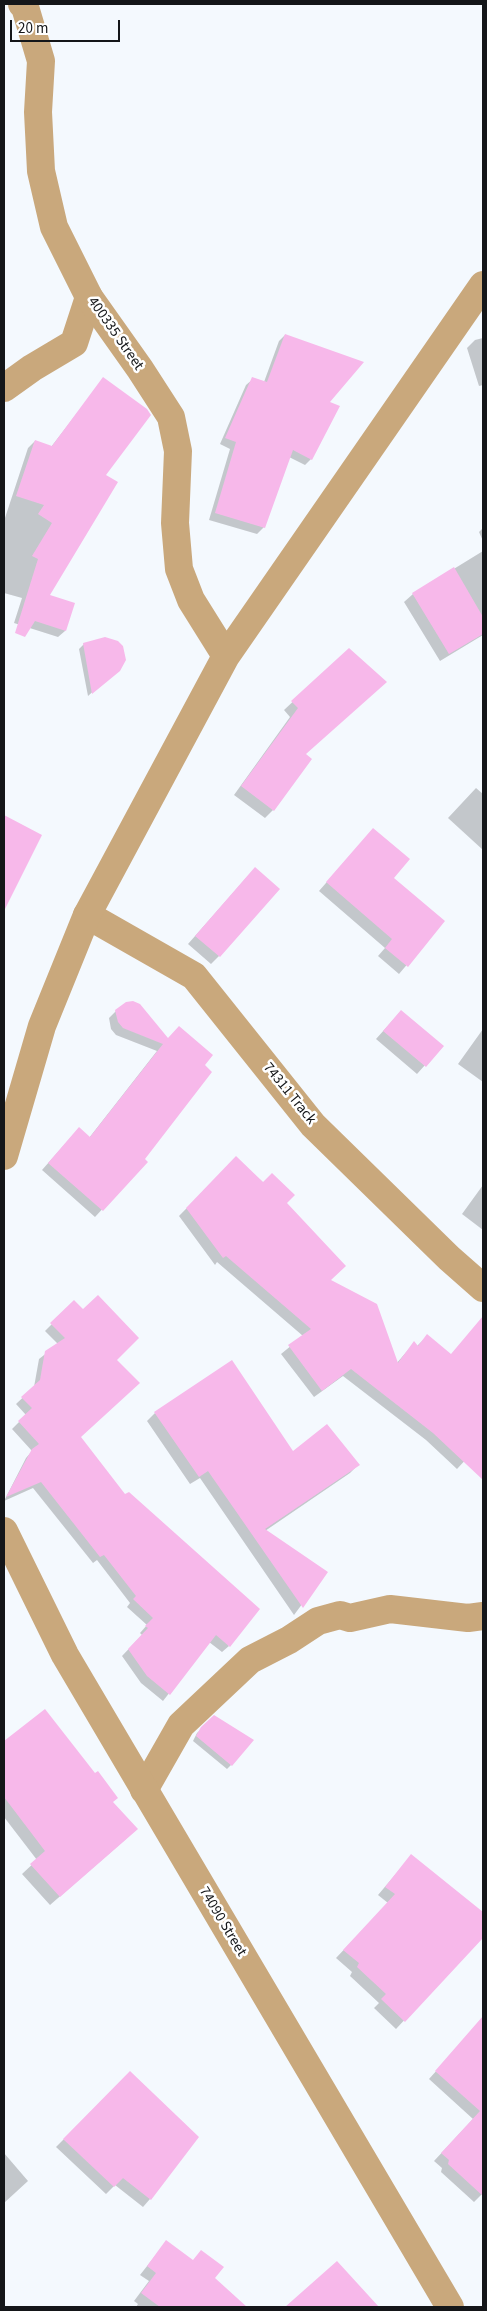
<!DOCTYPE html>
<style>
body{margin:0}
#map{position:relative;width:487px;height:2311px;overflow:hidden;background:#f4f9fe;font-family:"Source Sans 3",sans-serif}
canvas{display:block}
.frame{position:absolute;inset:0;border:5px solid #141619;pointer-events:none}
.scale{position:absolute;left:10px;top:20px;width:110px;height:22px;box-sizing:border-box;border:2px solid #141619;border-top:0;padding-left:6px;font-size:15px;line-height:18px;white-space:nowrap;color:#141619;-webkit-text-stroke:4px #fff;paint-order:stroke}
</style>
<div id="map">
<canvas width="487" height="2311"></canvas>
<div class="frame"></div>
<div class="scale">20 m</div>
</div>
<script>
const context = document.querySelector('canvas').getContext('2d');
context.lineJoin = 'round';
function paint(path, color) { context.fillStyle = color; context.fill(path, 'evenodd'); }
const toPath = rows => new Path2D(rows.map(r => 'M' + r).join(''));
function trace(path, color, width, dash) { context.strokeStyle = color; context.lineWidth = width; context.lineCap = dash ? 'butt' : 'round'; context.setLineDash(dash || []); context.stroke(path); }
function drawText(font, color, halo, rows, align = 'center') {
  context.font = font + ' "Source Sans 3",sans-serif'; context.lineWidth = 5; context.setLineDash([]); context.textBaseline = 'middle'; context.strokeStyle = halo; context.fillStyle = color; for (const [text, x, y, turn = 0] of rows) {
    context.save(); context.translate(x, y); context.rotate((+turn || 0) * Math.PI / 180); context.textAlign = isNaN(turn) ? turn : align; if (halo) context.strokeText(text, 0, 0); context.fillText(text, 0, 0); context.restore();
  }
}
paint(toPath([
 [285,335,328,403,311,459,305,465,289,457,264,527,257,534,209,520,230,449,220,444,246,385,253,379,264,382,279,341],
 [483,338,483,385,479,386,467,348,475,340],
 [104,378,105,476,49,596,73,604,65,631,58,637,14,623,22,598,4,593,4,521,28,448,35,441,51,447],
 [483,528,483,541,479,532],
 [483,551,483,635,440,661,404,602,413,594],
 [84,644,120,667,88,696,79,649],
 [349,649,305,755,273,810,265,818,234,795,290,717,284,710],
 [476,788,483,794,483,850,448,818],
 [4,817,40,835,14,879,4,873],
 [373,829,392,878,444,921,399,974,378,956,385,948,319,891],
 [247,877,219,956,211,964,188,944],
 [116,1011,168,1039,203,1065,143,1160,146,1162,95,1217,42,1170,72,1136,89,1138,157,1051,116,1035,111,1029,109,1018],
 [401,1011,442,1046,417,1074,376,1039],
 [483,1029,483,1082,458,1064],
 [236,1158,286,1203,330,1280,396,1364,414,1343,417,1346,427,1336,451,1355,470,1334,483,1347,483,1441,457,1469,426,1440,343,1376,314,1397,281,1354,303,1336,217,1262,215,1265,179,1216],
 [483,1185,483,1230,462,1214],
 [74,1302,116,1360,79,1437,229,1646,222,1652,209,1642,163,1701,141,1683,122,1656,142,1635,140,1633,147,1625,127,1607,130,1603,97,1560,93,1563,33,1488,4,1501,26,1458,32,1451,12,1429,26,1415,16,1404,34,1387,39,1359,58,1344,45,1331],
 [155,1413,293,1453,358,1465,350,1473,265,1531,326,1572,294,1615,200,1478,190,1484,147,1421],
 [45,1711,94,1775,112,1802,127,1838,50,1905,22,1874,37,1860,4,1817,4,1743],
 [214,1717,231,1765,227,1769,193,1741,197,1733],
 [411,1856,483,1913,483,1936,396,2029,374,2008,379,2003,350,1976,352,1972,336,1958,388,1903,378,1895],
 [481,2021,483,2023,483,2105,480,2109,483,2112,483,2193,474,2202,441,2172,442,2168,434,2161,473,2119,429,2079],
 [130,2073,150,2199,143,2207,115,2185,106,2194,56,2147],
 [4,2153,28,2181,4,2203],
 [166,2242,214,2278,245,2307,136,2307,138,2304,134,2301,149,2281,140,2275],
 [337,2263,377,2307,300,2307,295,2301]
]), '#0003');
paint(toPath([
 [285,334,364,362,330,402,340,406,312,460,293,450,265,528,215,513,236,442,225,438,252,377,267,382],
 [103,377,147,409,151,415,106,475,118,482,50,595,75,603,66,631,35,621,25,637,15,633,38,559,32,556,52,523,38,514,44,505,16,496,35,440,52,446],
 [454,567,483,617,483,634,449,654,412,593],
 [105,637,118,641,123,646,126,660,120,671,92,694,83,643],
 [349,648,387,682,306,754,312,759,274,811,241,786,298,708,291,701],
 [4,815,42,835,4,911],
 [373,828,410,859,394,878,445,921,408,967,385,948,392,939,326,882],
 [255,867,280,889,220,957,195,936],
 [133,1001,140,1004,168,1038,179,1026,213,1055,205,1065,212,1072,145,1159,148,1162,103,1211,48,1163,79,1127,90,1137,163,1044,123,1028,118,1022,115,1010,126,1002],
 [401,1010,444,1046,426,1067,383,1031],
 [236,1156,263,1182,272,1173,295,1195,287,1203,346,1266,331,1280,377,1304,398,1363,414,1341,418,1346,427,1334,451,1354,483,1316,483,1480,433,1433,351,1369,322,1391,288,1345,311,1329,226,1256,223,1258,186,1208],
 [98,1295,139,1338,117,1360,140,1383,81,1437,125,1494,129,1492,260,1609,230,1647,216,1635,170,1695,147,1676,128,1649,148,1628,145,1626,153,1618,133,1599,136,1596,104,1555,100,1557,41,1482,6,1497,32,1449,39,1444,18,1421,32,1408,21,1397,40,1380,45,1351,65,1338,50,1323,74,1300,83,1309],
 [232,1360,293,1451,327,1424,360,1465,265,1529,328,1572,303,1608,208,1471,199,1477,154,1412],
 [45,1709,95,1773,98,1771,118,1798,113,1802,138,1829,60,1897,30,1864,45,1851,4,1797,4,1741],
 [214,1715,254,1740,232,1766,196,1736,201,1727],
 [411,1854,483,1912,483,1938,405,2022,381,1999,386,1994,357,1967,359,1963,343,1950,395,1894,385,1887],
 [483,2016,483,2196,448,2164,449,2160,441,2153,480,2111,435,2071],
 [130,2071,199,2137,151,2200,123,2178,114,2187,63,2139],
 [166,2240,193,2260,201,2250,224,2267,215,2278,247,2307,160,2307,141,2293,156,2273,147,2266],
 [337,2261,379,2307,285,2307]
]), '#f7b8ea');
trace(toPath([
 [4,388,32,368,74,343,89,297],
 [87,915,194,976,313,1125,449,1258,483,1288],
 [144,1790,181,1725,250,1660,289,1640,318,1621,340,1615,350,1618,390,1609,468,1618,483,1616]
]), '#c9a87c', 28);
trace(toPath([
 [22,4,25,7,41,61,38,112,41,171,54,227,89,297,140,369,171,417,178,451,175,523,179,569,191,600,226,656],
 [4,1156,42,1026,87,915,226,656,483,285],
 [4,1531,65,1655,450,2307]
]), '#c9a87c', 28);
drawText('15px', '#141619', '#fff', [
 ["400335 Street",115,334,55],
 ["74311 Track",289,1094,51],
 ["74090 Street",222,1922,59]
]);
</script>
